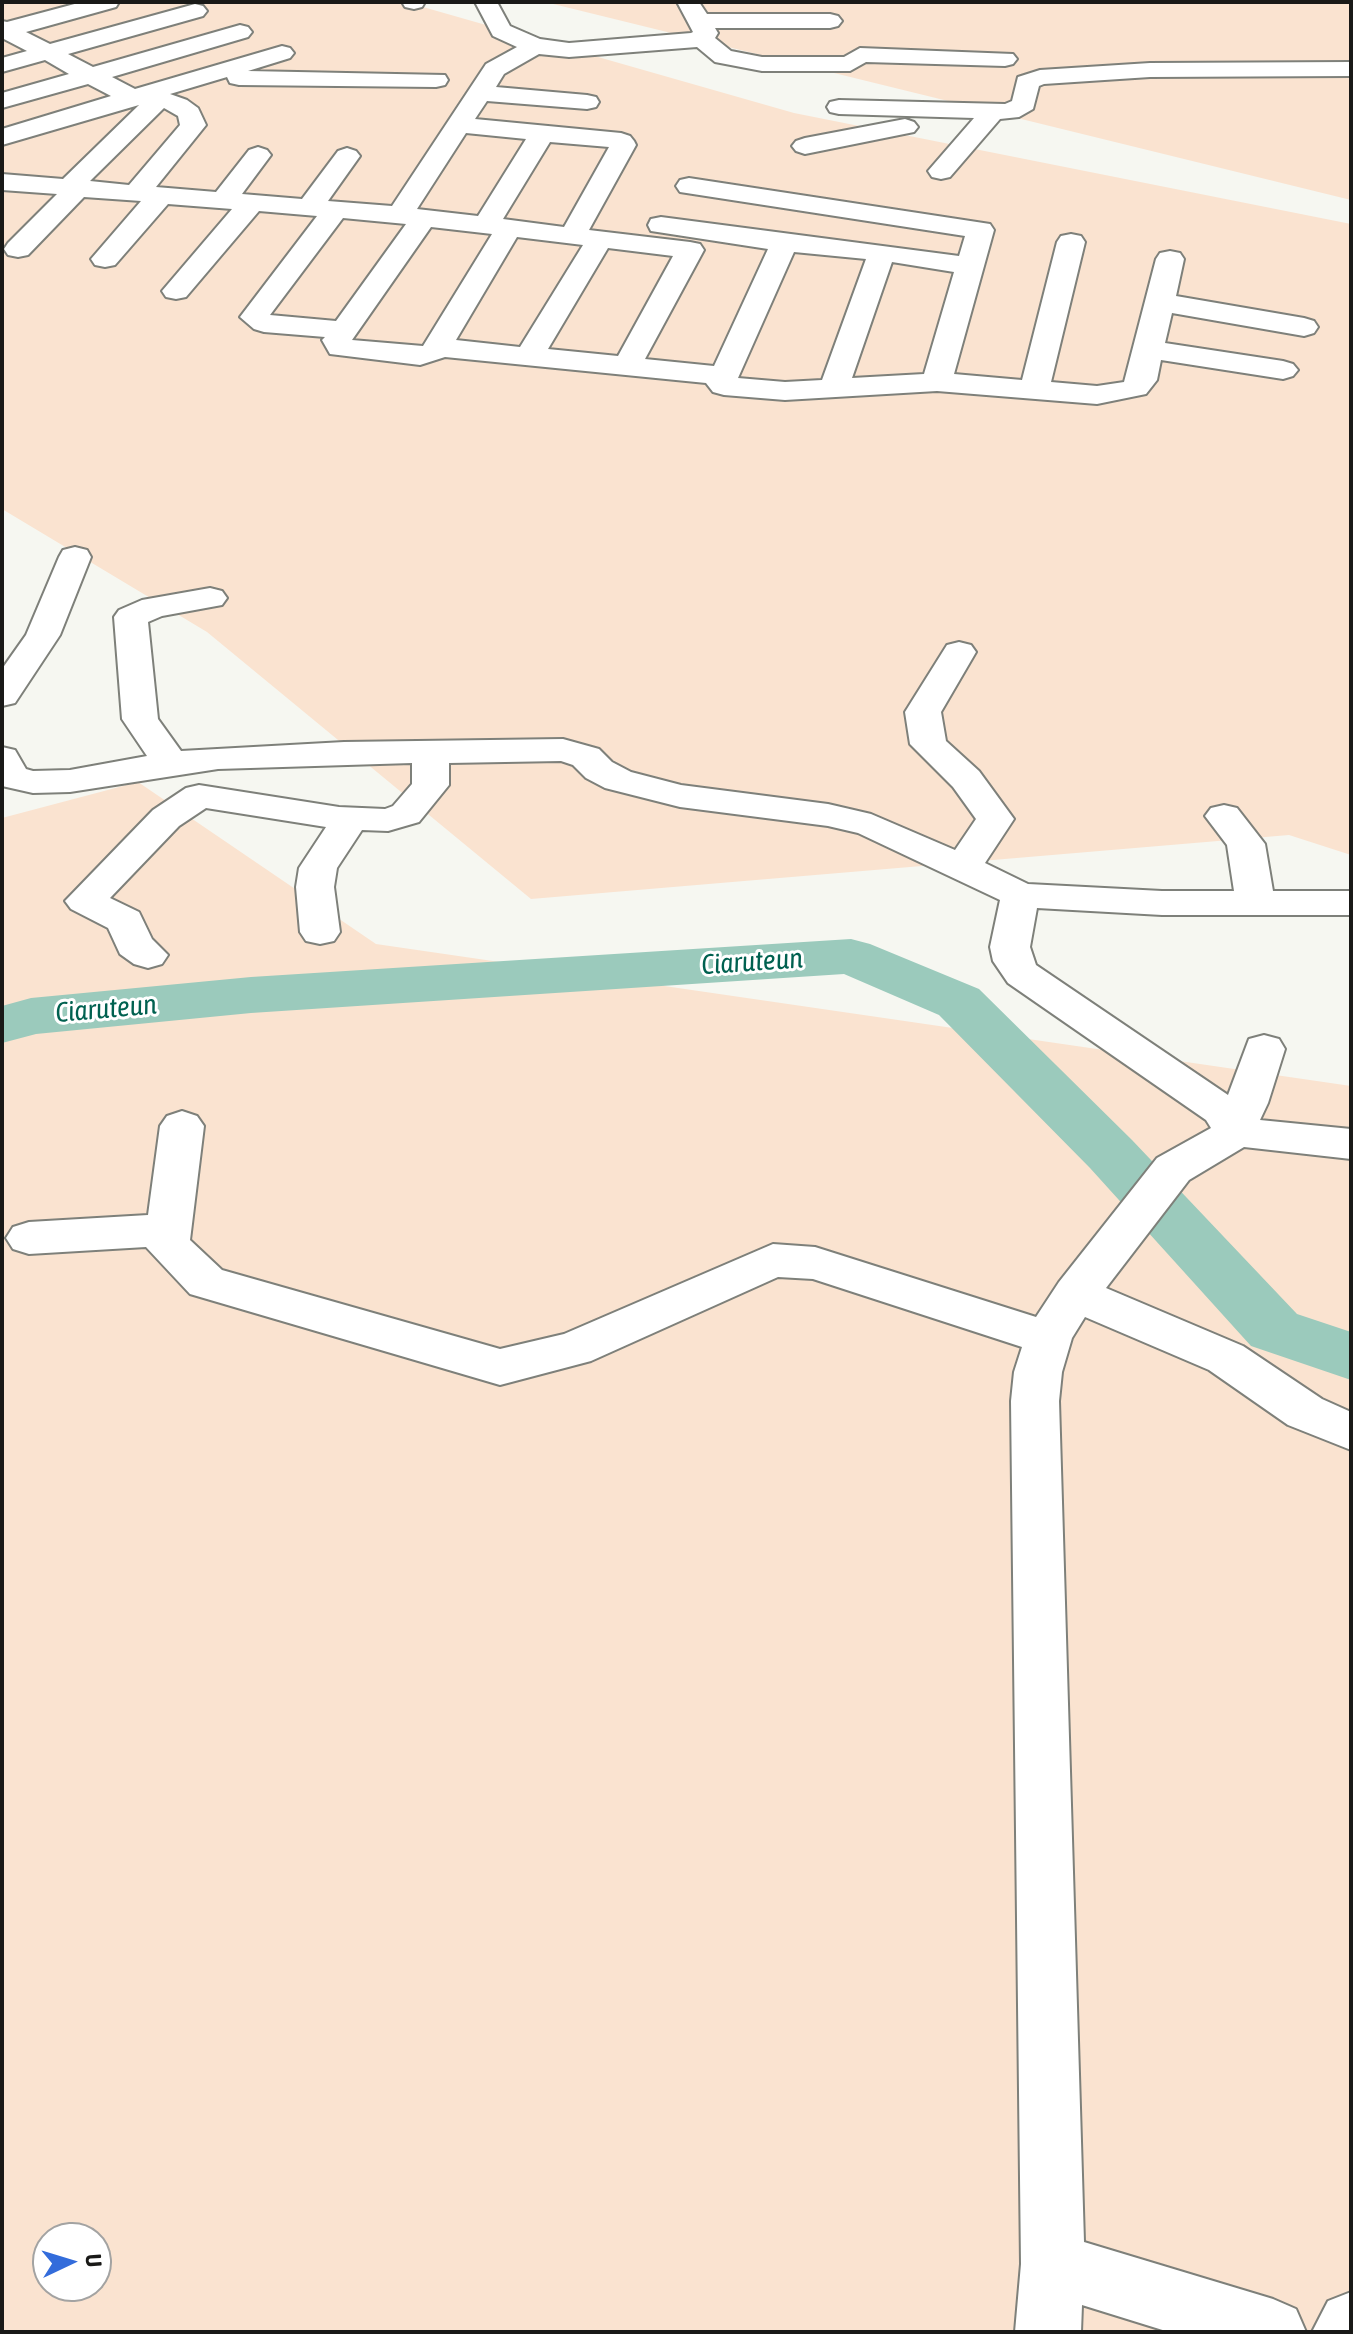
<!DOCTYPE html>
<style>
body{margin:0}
#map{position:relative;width:1353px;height:2334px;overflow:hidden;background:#f6f7f1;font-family:"Asap Condensed",sans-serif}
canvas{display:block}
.frame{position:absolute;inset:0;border:4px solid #191917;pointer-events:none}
.north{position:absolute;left:32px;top:2222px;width:80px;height:80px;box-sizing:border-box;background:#fff;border:2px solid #a3a3a2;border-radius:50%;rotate:86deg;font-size:22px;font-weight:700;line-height:32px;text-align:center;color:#191917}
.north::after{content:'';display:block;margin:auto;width:28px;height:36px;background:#336cdb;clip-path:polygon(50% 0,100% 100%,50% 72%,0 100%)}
</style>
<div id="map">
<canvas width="1353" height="2334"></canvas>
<div class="frame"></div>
<div class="north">U</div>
</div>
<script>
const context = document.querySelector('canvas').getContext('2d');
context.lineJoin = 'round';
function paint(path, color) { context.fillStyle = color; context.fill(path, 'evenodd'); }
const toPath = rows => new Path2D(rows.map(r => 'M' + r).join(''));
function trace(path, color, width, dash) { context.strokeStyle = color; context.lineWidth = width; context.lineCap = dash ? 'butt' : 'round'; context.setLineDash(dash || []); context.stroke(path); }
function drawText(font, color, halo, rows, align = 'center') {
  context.font = font + ' "Asap Condensed",sans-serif'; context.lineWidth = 6; context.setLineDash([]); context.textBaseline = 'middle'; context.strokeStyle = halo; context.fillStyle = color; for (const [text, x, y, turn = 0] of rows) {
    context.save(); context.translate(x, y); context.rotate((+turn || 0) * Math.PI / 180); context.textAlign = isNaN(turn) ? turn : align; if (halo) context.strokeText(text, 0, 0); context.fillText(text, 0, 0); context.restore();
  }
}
paint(toPath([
 [2,2,395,2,416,5,794,113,1351,224,1351,855,1289,835,531,899,207,632,2,509],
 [545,2,1351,2,1351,200],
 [138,782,376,944,1351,1086,1351,2332,2,2332,2,818],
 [48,2238,96,2238,96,2286,48,2286]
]), '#fae3d0');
paint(toPath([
 [851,939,870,944,979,989,1132,1140,1297,1314,1351,1332,1351,1380,1251,1346,1090,1168,939,1015,844,974,251,1013,36,1034,2,1043,2,1006,31,998,251,977,851,939]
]), '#9bcabc');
const minor = toPath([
 [82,2,119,2,116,7,26,32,50,44,195,4,203,6,207,11,203,16,68,54,93,67,240,25,248,27,252,32,248,37,112,77,135,89,282,46,290,48,294,53,290,58,248,71,445,75,448,80,445,85,436,87,239,85,230,83,227,77,170,94,187,100,198,108,206,125,156,187,216,192,249,150,258,147,267,150,271,155,242,194,302,199,338,151,347,148,356,151,360,156,328,201,392,206,486,64,517,47,493,36,475,2,497,2,510,26,540,39,569,43,691,33,693,32,677,2,699,2,707,14,830,14,838,16,842,21,838,26,830,28,715,28,718,33,715,38,731,51,762,57,844,57,860,48,1013,54,1017,59,1013,64,1005,66,866,62,850,71,762,71,715,62,697,47,569,57,539,54,504,74,496,87,587,95,596,97,599,102,596,107,587,109,487,101,475,119,621,133,630,136,634,141,636,145,589,230,690,242,700,244,704,250,645,359,714,366,768,249,651,231,648,225,651,219,661,217,959,256,965,236,680,192,676,186,680,180,689,178,990,224,994,230,954,374,1022,380,1057,242,1061,236,1071,234,1081,236,1085,242,1051,382,1097,386,1124,382,1156,259,1160,253,1170,251,1180,253,1184,259,1176,296,1304,318,1314,321,1318,327,1314,333,1304,336,1172,313,1165,343,1283,361,1293,364,1298,370,1293,376,1283,379,1161,360,1157,380,1146,394,1097,404,937,391,785,400,724,395,713,392,706,383,445,357,420,365,330,354,322,340,325,337,264,332,254,329,240,317,317,216,259,211,186,297,176,299,166,297,162,291,232,209,168,204,115,265,105,267,95,265,91,259,141,201,84,197,28,255,18,257,8,255,4,249,8,243,57,194,2,190,2,174,63,179,139,105,2,145,2,129,111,96,88,84,2,108,2,93,69,74,45,60,2,72,2,58,27,51,2,38,2,21,7,22,82,2],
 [164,108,178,116,180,125,129,185,90,181,164,108],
 [466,133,526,139,478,216,417,209,466,133],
 [550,142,609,147,564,227,503,219,550,142],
 [343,218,406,224,336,321,270,315,343,218],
 [431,227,492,234,423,346,352,340,431,227],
 [517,237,583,245,520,347,456,340,517,237],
 [608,248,673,256,618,356,548,349,608,248],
 [794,252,866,259,822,380,785,382,738,378,794,252],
 [892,262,954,272,924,374,852,378,892,262],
 [402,2,425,2,422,7,414,9,405,7,402,2],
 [1351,62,1351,76,1150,77,1044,84,1039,86,1033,109,1019,117,1000,119,950,177,941,179,932,177,928,171,974,118,839,114,830,112,827,107,830,102,839,100,1005,104,1012,101,1018,77,1040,70,1150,63,1351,62],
 [905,119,914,122,918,127,914,132,805,154,796,151,792,146,796,141,805,138,905,119],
 [75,547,87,550,91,557,60,635,15,703,2,706,2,669,26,635,59,557,63,550,75,547],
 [210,588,222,591,227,598,222,605,162,616,148,622,158,719,181,751,344,742,563,739,599,749,612,762,631,772,681,785,828,804,871,814,955,850,976,819,953,787,910,744,905,712,947,645,959,642,971,645,976,652,941,712,946,741,979,771,1014,819,985,863,1028,884,1162,891,1234,891,1227,845,1205,816,1211,808,1224,805,1237,808,1265,844,1273,891,1351,891,1351,915,1162,915,1037,908,1030,947,1036,965,1228,1095,1249,1039,1264,1035,1279,1039,1285,1049,1268,1103,1260,1120,1351,1129,1351,1159,1244,1147,1189,1180,1106,1288,1243,1346,1322,1399,1351,1412,1351,1450,1288,1425,1209,1370,1085,1317,1072,1338,1062,1372,1059,1401,1084,2242,1273,2299,1296,2309,1306,2332,1169,2332,1082,2305,1081,2332,1015,2332,1021,2264,1011,1401,1014,1372,1022,1347,813,1279,778,1277,591,1361,500,1385,190,1294,146,1247,29,1254,13,1249,6,1238,13,1227,29,1222,148,1215,160,1126,167,1116,182,1111,197,1116,204,1126,190,1240,222,1270,500,1349,564,1334,773,1244,815,1247,1036,1317,1059,1282,1157,1158,1211,1128,1206,1120,1008,983,993,961,990,947,1000,900,858,833,828,826,680,807,605,788,586,778,573,765,561,761,449,763,449,785,419,822,388,831,362,830,337,868,334,887,340,932,334,941,320,944,306,941,300,932,296,887,299,868,326,827,206,808,179,826,110,898,139,912,152,939,168,955,162,964,148,968,134,964,120,954,108,928,71,909,65,901,153,810,186,788,199,785,339,807,385,809,393,806,412,784,412,763,218,769,70,792,33,793,2,786,2,747,15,750,26,769,33,771,70,770,147,756,122,719,114,617,119,610,142,600,210,588],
 [1351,2292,1351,2332,1312,2332,1328,2301,1351,2292]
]);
trace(minor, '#7e807a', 4);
paint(minor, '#fff');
drawText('italic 28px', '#006150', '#fff', [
 ["Ciaruteun",752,962,-4],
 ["Ciaruteun",106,1009,-5]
]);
</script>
